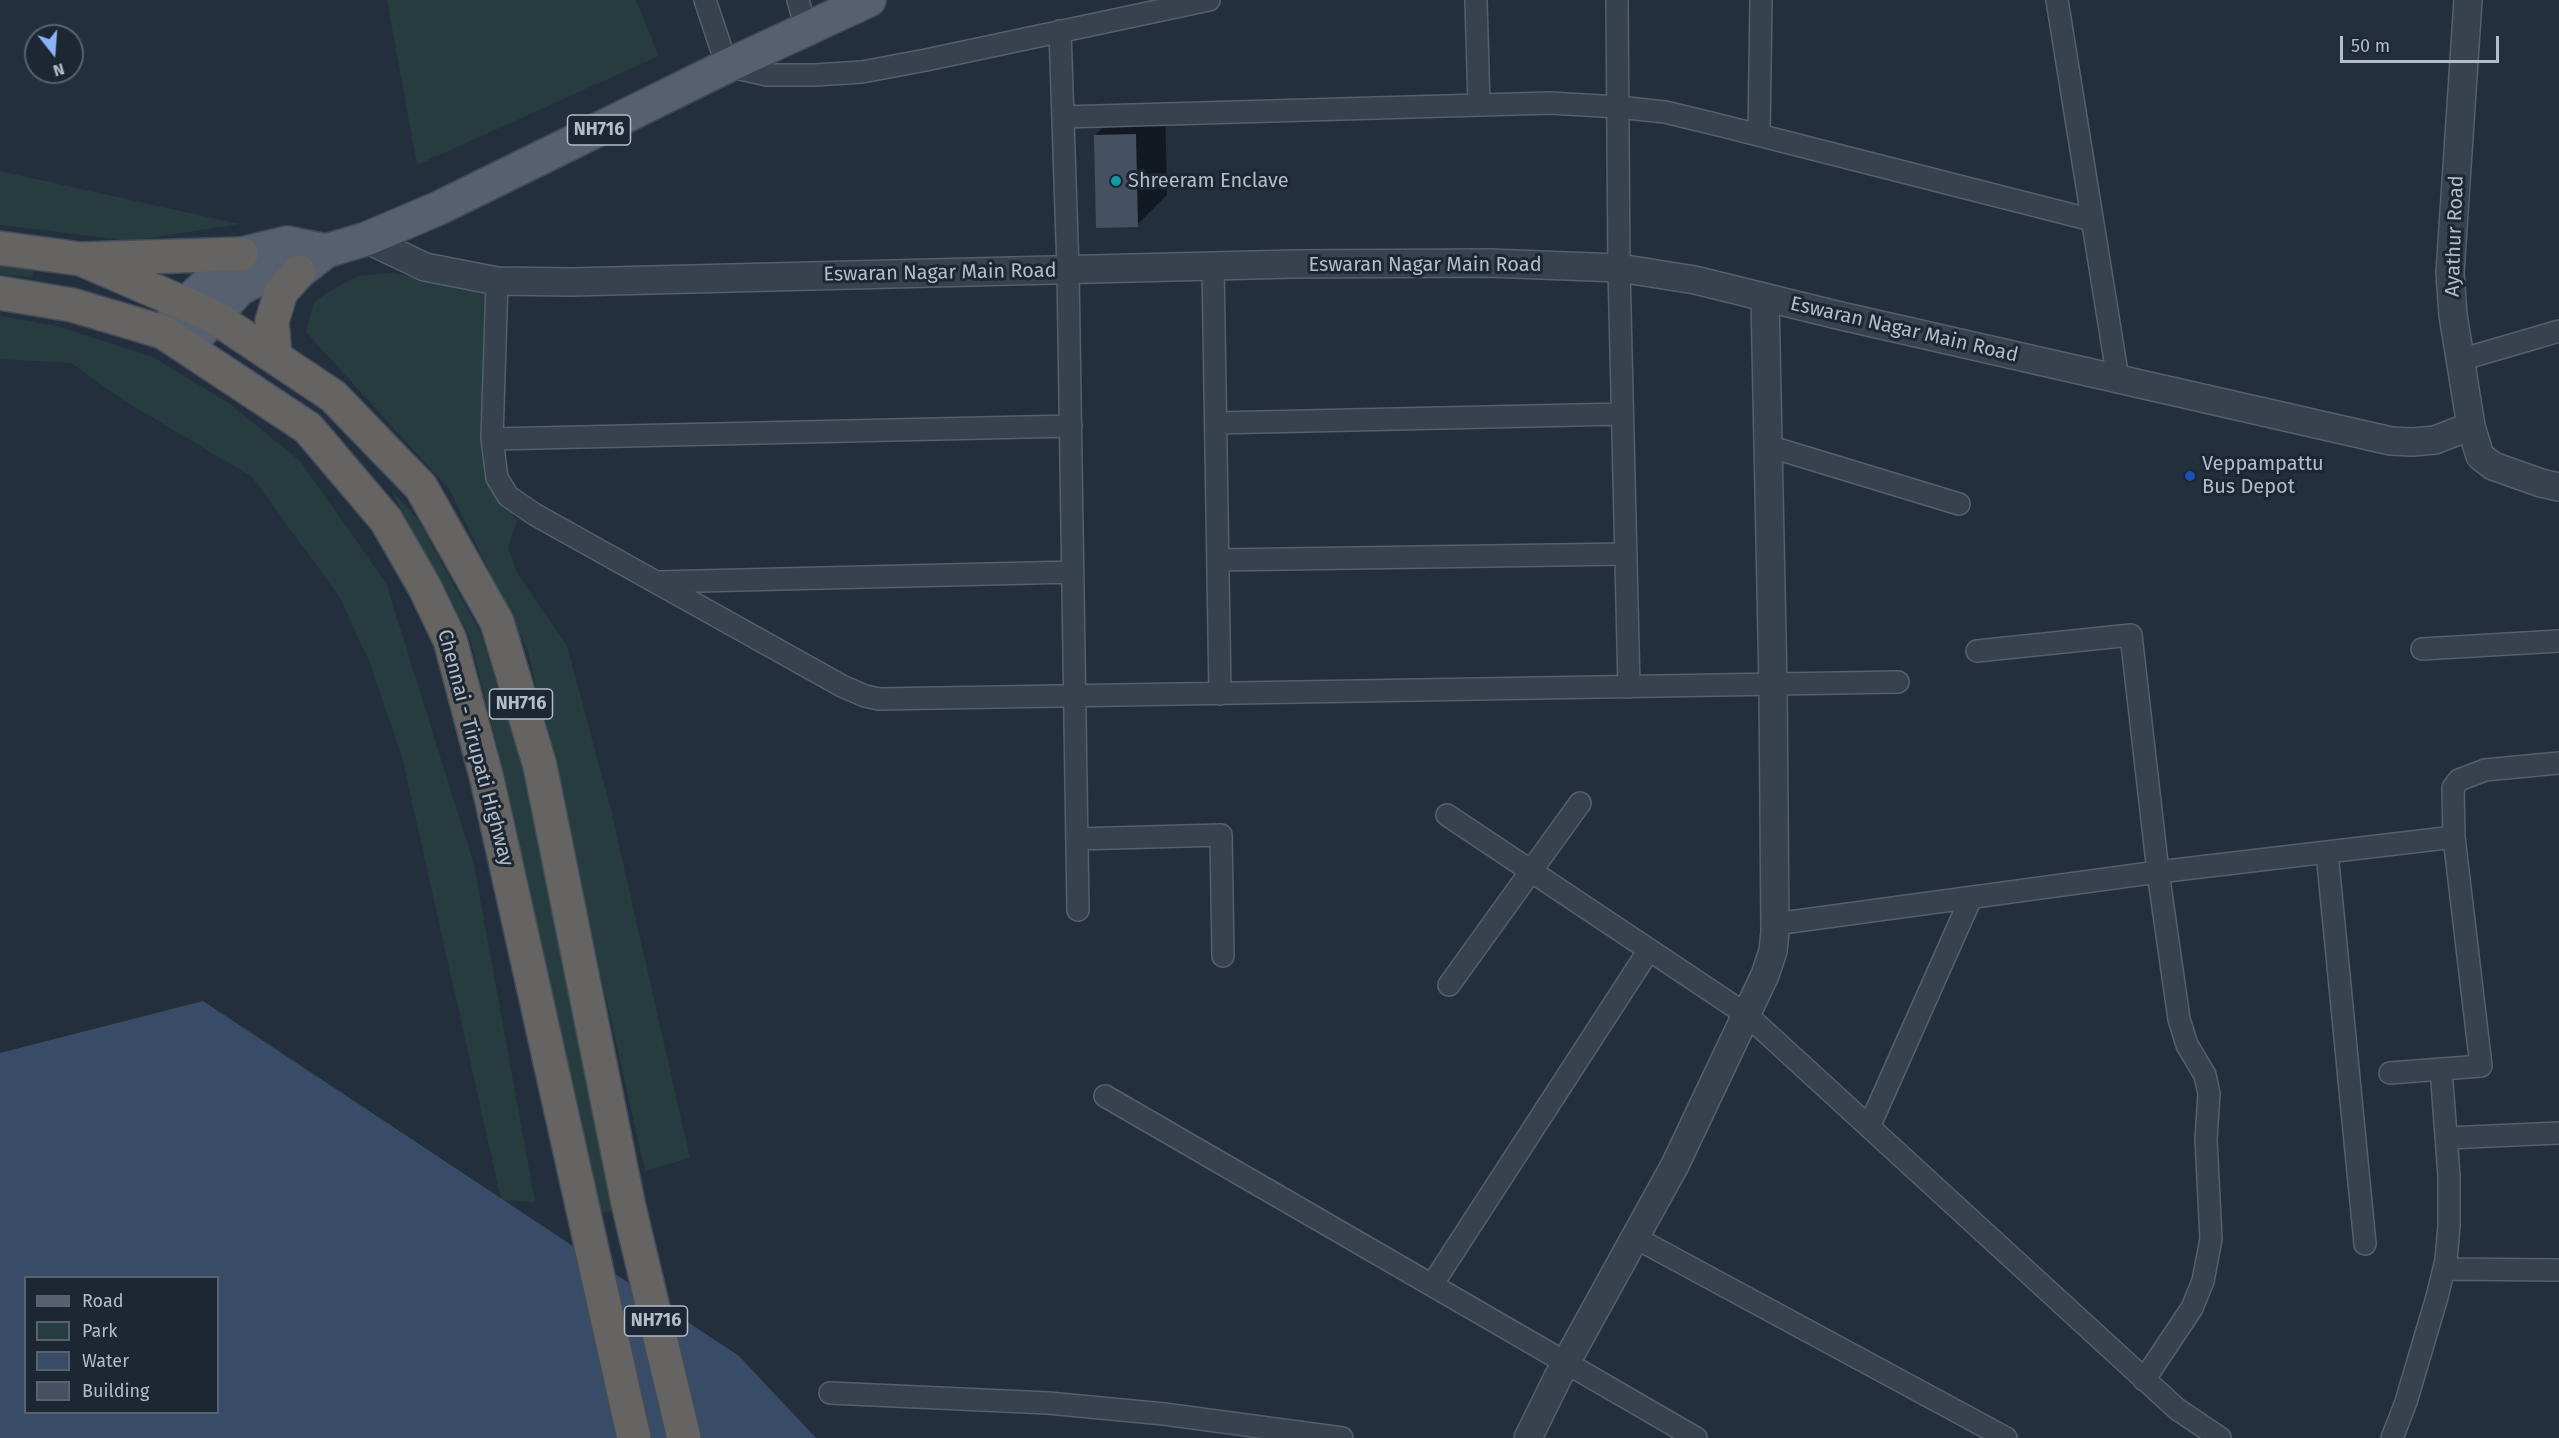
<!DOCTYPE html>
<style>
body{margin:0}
#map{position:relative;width:2559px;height:1438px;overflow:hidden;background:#242f3e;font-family:"Fira Sans",sans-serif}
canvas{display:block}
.legend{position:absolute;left:24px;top:1276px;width:195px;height:138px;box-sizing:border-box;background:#1d2633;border:2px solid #59626f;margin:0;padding:8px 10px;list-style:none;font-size:18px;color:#b4bcc9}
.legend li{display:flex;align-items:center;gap:12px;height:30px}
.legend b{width:30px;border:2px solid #59626f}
.north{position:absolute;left:24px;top:24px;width:60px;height:60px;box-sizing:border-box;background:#1d2633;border:2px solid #59626f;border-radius:50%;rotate:163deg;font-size:16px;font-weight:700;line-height:24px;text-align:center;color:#b4bcc9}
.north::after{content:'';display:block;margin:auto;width:21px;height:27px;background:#8ab4f8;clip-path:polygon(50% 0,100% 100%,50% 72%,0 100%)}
.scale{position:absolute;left:2340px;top:36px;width:159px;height:27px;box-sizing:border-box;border:3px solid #b4bcc9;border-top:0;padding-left:8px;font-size:18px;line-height:21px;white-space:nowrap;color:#b4bcc9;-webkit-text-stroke:4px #1d2633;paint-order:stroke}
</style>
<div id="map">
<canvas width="2559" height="1438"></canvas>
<ul class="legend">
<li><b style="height:8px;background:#56606e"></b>Road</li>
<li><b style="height:16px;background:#263c3f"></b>Park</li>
<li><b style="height:16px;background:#394c67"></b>Water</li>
<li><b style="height:16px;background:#455162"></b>Building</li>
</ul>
<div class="north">N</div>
<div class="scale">50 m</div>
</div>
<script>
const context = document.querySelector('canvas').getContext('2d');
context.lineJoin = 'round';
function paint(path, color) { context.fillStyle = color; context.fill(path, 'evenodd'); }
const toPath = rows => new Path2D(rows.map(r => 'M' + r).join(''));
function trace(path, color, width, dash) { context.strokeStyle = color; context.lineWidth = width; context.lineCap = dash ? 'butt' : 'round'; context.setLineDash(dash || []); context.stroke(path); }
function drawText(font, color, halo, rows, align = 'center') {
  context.font = font + ' "Fira Sans",sans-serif'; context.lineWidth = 6; context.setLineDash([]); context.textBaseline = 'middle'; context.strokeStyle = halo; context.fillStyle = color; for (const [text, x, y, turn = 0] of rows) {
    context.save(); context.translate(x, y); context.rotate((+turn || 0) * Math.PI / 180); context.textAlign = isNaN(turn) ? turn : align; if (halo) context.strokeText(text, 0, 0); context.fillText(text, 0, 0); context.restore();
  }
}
paint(toPath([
 [387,0,636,0,659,56,417,165],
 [0,171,63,185,239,224,131,241,0,225],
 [0,264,33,270,33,277,0,274],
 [393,273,484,290,481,447,484,472,489,489,517,520,508,547,517,573,567,646,611,810,690,1158,645,1171,528,651,449,489,306,332,314,302,333,289,358,276],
 [0,316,57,326,153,357,230,404,300,461,386,583,474,865,535,1202,503,1200,517,1271,402,757,369,661,339,596,252,477,120,398,71,363,0,359],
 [390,488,417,518,481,634,526,781,613,1211,598,1213,507,784,470,638]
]), '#263c3f');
paint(toPath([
 [203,1001,739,1356,816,1438,0,1438,0,1053],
 [26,1278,218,1278,218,1412,26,1412]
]), '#394c67');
paint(toPath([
 [1165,104,1167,195,1137,225,1095,135,1125,105]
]), '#0007');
paint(toPath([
 [1136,134,1138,227,1096,228,1094,135]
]), '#455162');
const minor = toPath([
 [705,0,727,66,767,75,815,75,862,72,926,60,1209,0],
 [798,0,806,29],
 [1476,0,1479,105],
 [1617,0,1619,268,1629,687],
 [2057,0,2118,379],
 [1060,31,1068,270,1078,910],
 [1063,117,1550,103,1618,107,1665,112,1723,126,2092,220],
 [1759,135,1761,0],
 [1213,266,1220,694],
 [497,281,492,439,497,478,508,496,534,514,842,686,865,696,879,699,1898,682],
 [2460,360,2559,331],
 [1216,423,1622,414],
 [492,439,1071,426],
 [1768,446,1959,504],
 [1218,560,1626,554],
 [657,582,1073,572],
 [2422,649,2559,641],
 [1977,651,2131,635,2158,872,2179,1019,2187,1045,2205,1075,2209,1094,2206,1139,2211,1239,2203,1281,2192,1308,2144,1380],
 [1447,815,1747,1015,2177,1409,2220,1438],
 [1077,839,1221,835,1223,956],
 [2327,852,2365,1244],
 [1775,924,2158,872,2454,837],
 [1449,985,1580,803],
 [2390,1073,2481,1066,2454,837,2453,788,2459,780,2485,770,2559,763],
 [1105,1096,1696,1438],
 [1869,1127,1971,898],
 [2447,1138,2559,1133],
 [1636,1238,2006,1438],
 [2444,1269,2559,1270],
 [1432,1285,1649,950],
 [830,1393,1048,1403,1164,1414,1342,1438],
 [2392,1438,2406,1402,2437,1297,2446,1260,2449,1226,2449,1176,2441,1069]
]);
const tertiary = toPath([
 [2468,0,2450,273,2453,315,2471,426,2480,456,2493,466,2541,483,2559,487],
 [366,239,425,267,497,281,571,282,1293,264,1489,263,1619,268,1695,280,1837,315,2391,441,2413,442,2435,440,2471,426],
 [1528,1438,1558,1377,1675,1165,1765,975,1773,951,1775,932,1773,685,1765,298]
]);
const primary = toPath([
 [163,332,187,303,222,269,241,254,287,243,326,251],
 [188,346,239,289,262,277,299,272,326,251,366,239,439,208,727,66,869,0]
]);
const trunk = toPath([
 [0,248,81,259,241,254],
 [81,259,213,316,333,396,421,487,497,622,540,766,628,1203,684,1438],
 [0,293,72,305,163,332,308,428,386,520,424,586,450,640,487,779,634,1438],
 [275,357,272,321,281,292,299,272]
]);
trace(minor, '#565f6c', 24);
trace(tertiary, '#565f6c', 30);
trace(primary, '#414a57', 36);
trace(trunk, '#434c59', 36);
trace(minor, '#38414e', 21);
trace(tertiary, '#38414e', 27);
trace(primary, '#56606e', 33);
trace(trunk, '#656462', 33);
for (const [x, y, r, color] of [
 [1116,181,6,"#0f9aa8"],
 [2190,476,6,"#1a4fb4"]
]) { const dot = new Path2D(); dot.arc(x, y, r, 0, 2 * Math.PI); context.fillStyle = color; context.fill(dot); trace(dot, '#1d2633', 2); }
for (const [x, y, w] of [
 [599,130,63],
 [521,704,63],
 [656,1321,63]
]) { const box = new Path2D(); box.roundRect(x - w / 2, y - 15, w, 30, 4.5); context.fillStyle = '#1d2633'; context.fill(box); trace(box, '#b4bcc9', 1.5); }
drawText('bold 18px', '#b4bcc9', null, [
 ["NH716",599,130],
 ["NH716",521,704],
 ["NH716",656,1321]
]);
drawText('20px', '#b4bcc9', '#1d2633', [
 ["Shreeram Enclave",1128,181],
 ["Veppampattu",2202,464],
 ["Bus Depot",2202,487]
], 'left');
drawText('20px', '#b4bcc9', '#1d2633', [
 ["Ayathur Road",2455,236,-88],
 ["Eswaran Nagar Main Road",1425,265],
 ["Eswaran Nagar Main Road",940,273,-1],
 ["Eswaran Nagar Main Road",1904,330,13],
 ["Chennai - Tirupati Highway",475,748,75]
]);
</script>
